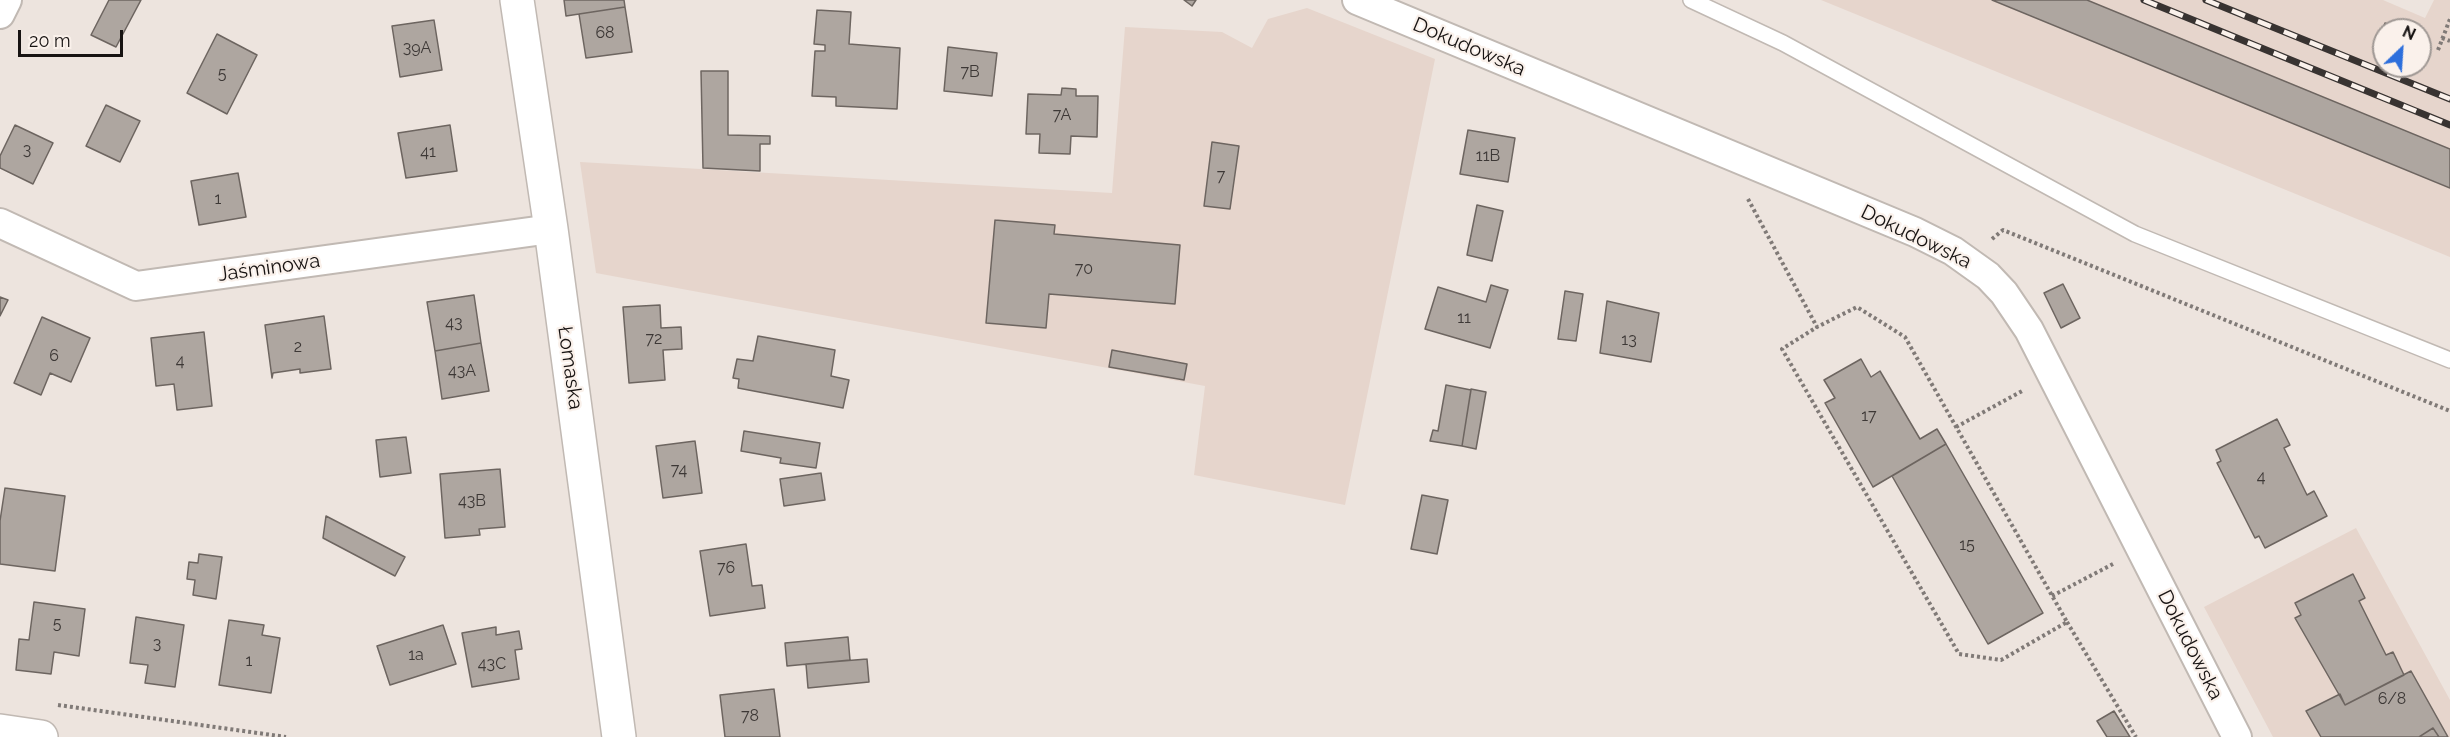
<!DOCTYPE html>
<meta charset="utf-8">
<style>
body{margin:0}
#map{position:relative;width:2450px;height:737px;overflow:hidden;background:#ede4de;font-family:Raleway,sans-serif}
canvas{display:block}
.north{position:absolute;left:2372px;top:18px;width:60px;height:60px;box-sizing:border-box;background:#faf1eb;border:2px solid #9f9894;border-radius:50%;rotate:25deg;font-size:16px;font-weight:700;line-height:24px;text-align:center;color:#171312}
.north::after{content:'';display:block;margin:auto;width:21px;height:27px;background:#2d6fdc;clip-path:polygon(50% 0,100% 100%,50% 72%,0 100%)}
.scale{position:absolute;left:18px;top:30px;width:105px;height:27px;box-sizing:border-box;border:3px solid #171312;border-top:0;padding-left:8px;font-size:18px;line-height:21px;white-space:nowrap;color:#171312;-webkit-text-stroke:4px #faf1eb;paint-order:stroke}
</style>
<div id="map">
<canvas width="2450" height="737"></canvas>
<div class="north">N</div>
<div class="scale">20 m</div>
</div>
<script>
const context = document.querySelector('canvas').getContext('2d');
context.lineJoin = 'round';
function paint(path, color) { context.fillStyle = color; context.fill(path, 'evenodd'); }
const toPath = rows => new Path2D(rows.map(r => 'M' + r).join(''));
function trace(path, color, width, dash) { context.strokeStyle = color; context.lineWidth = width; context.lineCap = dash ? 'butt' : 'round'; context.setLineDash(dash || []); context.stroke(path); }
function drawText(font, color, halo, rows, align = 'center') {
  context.font = font + ' Raleway,sans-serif'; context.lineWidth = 4.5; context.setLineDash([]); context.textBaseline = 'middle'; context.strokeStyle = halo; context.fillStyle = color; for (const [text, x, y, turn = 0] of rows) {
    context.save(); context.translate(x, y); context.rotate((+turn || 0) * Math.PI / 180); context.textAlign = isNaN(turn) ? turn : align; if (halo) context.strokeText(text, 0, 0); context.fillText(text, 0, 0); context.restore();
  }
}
paint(toPath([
 [1821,0,2383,0,2425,18,2434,0,2450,0,2450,257],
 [2384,30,2420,30,2420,66,2384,66],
 [1307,8,1435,59,1345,505,1194,475,1205,386,596,273,580,162,1112,193,1125,27,1222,32,1252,48,1268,19],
 [2356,528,2450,700,2450,737,2273,737,2204,607]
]), '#e6d5cc');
const building = toPath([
 [109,0,141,0,116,47,91,35,109,0],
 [564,0,624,0,625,7,566,16,564,0],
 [1184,0,1196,0,1192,6,1184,0],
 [1992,0,2087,0,2450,149,2450,188,1992,0],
 [625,7,632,52,586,58,579,14,625,7],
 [817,10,851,12,849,44,900,48,897,109,836,106,836,97,812,96,815,51,825,51,825,45,814,44,817,10],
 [434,20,442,70,400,77,392,26,434,20],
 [2385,23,2404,30,2384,30,2384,33,2382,32,2385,23],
 [217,34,257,55,227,114,187,93,217,34],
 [948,47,997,53,992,96,944,91,948,47],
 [701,71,728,71,728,135,770,136,770,144,760,144,760,171,703,168,701,71],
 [1062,88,1076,89,1076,96,1098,96,1097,137,1071,136,1070,154,1039,153,1040,134,1026,134,1028,94,1061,95,1062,88],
 [106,105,140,121,120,162,86,146,106,105],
 [15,125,53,143,33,184,0,168,0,156,15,125],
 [450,125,457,171,406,178,398,133,450,125],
 [1468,130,1515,138,1508,182,1460,174,1468,130],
 [1212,142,1239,146,1230,209,1204,206,1212,142],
 [238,173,246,217,199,225,191,181,238,173],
 [1477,205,1503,211,1492,261,1467,255,1477,205],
 [995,220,1055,225,1054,234,1180,245,1175,304,1049,294,1046,328,986,323,995,220],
 [2063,284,2080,318,2061,328,2044,293,2063,284],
 [1491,285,1508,290,1490,348,1425,329,1438,287,1486,302,1491,285],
 [1565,291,1583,294,1576,341,1558,339,1565,291],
 [474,295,481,343,435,351,427,302,474,295],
 [0,297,8,300,0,316,0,297],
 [1607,301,1659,313,1651,362,1600,353,1607,301],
 [660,305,661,328,681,327,682,349,663,350,665,380,629,383,623,307,660,305],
 [324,316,331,369,300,373,300,369,273,373,272,378,265,325,324,316],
 [42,317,90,338,71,382,50,373,41,395,14,383,42,317],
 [204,332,212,406,177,410,174,384,156,386,151,338,204,332],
 [758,336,835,350,831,376,849,380,843,408,738,388,739,379,733,378,737,359,753,361,758,336],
 [481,343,489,391,442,399,435,351,481,343],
 [1112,350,1187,364,1184,380,1109,367,1112,350],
 [1861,359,1871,377,1880,371,1920,439,1937,429,1946,444,1873,487,1825,403,1835,398,1824,380,1861,359],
 [1446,385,1471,390,1462,446,1430,441,1433,430,1438,431,1446,385],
 [1471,389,1486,392,1476,449,1462,446,1471,389],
 [2277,419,2290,445,2284,448,2307,495,2314,491,2327,516,2265,548,2259,536,2255,538,2217,463,2221,461,2216,450,2277,419],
 [744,431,820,443,816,468,780,463,781,458,741,451,744,431],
 [406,437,411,473,380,477,376,440,406,437],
 [695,441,702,493,663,498,656,446,695,441],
 [1946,444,2043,613,1988,644,1892,476,1946,444],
 [500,469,505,527,479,529,480,535,445,538,440,474,500,469],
 [821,473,825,500,784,506,780,479,821,473],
 [5,488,65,496,55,571,0,564,0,521,5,488],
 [1422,495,1448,500,1437,554,1411,549,1422,495],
 [326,516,405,557,395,576,323,538,326,516],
 [746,544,752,586,762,585,765,608,710,616,700,551,746,544],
 [199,554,222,557,216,599,193,595,195,580,187,579,189,562,198,563,199,554],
 [2353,574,2365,598,2359,601,2386,655,2393,652,2404,675,2345,705,2295,618,2301,615,2295,603,2353,574],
 [34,602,85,609,79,656,54,652,51,674,16,670,19,639,29,640,34,602],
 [136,617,184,625,175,687,145,683,148,665,130,663,136,617],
 [229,620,264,625,262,635,280,638,271,693,219,685,229,620],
 [443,625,456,664,390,685,377,646,443,625],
 [496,627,496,635,519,631,522,649,515,650,519,679,472,687,462,633,496,627],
 [848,637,850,660,787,666,785,643,848,637],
 [867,659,869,682,808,688,806,664,867,659],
 [2411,671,2448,737,2439,737,2433,728,2419,737,2321,737,2306,711,2340,694,2345,705,2411,671],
 [774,689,780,737,725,737,720,695,774,689],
 [2114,711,2130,737,2107,737,2097,721,2114,711],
 [2433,728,2439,737,2419,737,2433,728]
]);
paint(building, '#aea6a0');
trace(building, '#6d6560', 1.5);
const lane = toPath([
 [1691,0,1783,43,2135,234,2450,360]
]);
const street = toPath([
 [1357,0,1915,232,1953,251,1988,276,2004,293,2029,330,2237,737],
 [0,14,7,0],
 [0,223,136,286,551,229]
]);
const secondary = toPath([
 [517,0,551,229,619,737],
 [0,731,41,737]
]);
trace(lane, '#c1b9b3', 18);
trace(street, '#c1b9b3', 32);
trace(secondary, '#c1b9b3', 36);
trace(toPath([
 [2442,38,2450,41],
 [2438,50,2450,19],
 [1748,199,1817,327,1857,307,1905,337,2067,622,2001,660,1959,654,1782,349,1817,327],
 [1992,239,2003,230,2450,411],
 [1956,427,2024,390],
 [2052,596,2113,564],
 [2067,622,2136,737],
 [58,705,286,737]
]), '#807a77', 4, [3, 3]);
trace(lane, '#fff', 15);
trace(street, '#fff', 28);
trace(secondary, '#fff', 33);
const rail = toPath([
 [2144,0,2450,125],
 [2206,0,2450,99]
]);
trace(rail, '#383331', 7);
trace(rail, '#faf1eb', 4.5, [14]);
drawText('16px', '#3d3836', null, [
 ["68",605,33],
 ["39A",417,48],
 ["7B",970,72],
 ["5",222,74],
 ["7A",1062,115],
 ["3",27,150],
 ["41",428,152],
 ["11B",1488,156],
 ["7",1221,176],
 ["1",218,199],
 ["70",1084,269],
 ["11",1464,318],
 ["43",454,323],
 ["72",654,339],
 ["13",1629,340],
 ["2",298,347],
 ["6",54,356],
 ["4",180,361],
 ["43A",462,371],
 ["17",1869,416],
 ["74",679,470],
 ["4",2261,477],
 ["43B",472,501],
 ["15",1967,545],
 ["76",726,568],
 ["5",57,624],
 ["3",157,644],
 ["1a",416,655],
 ["1",249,661],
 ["43C",492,664],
 ["6/8",2392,699],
 ["78",750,716]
]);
drawText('20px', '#171312', '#faf1eb', [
 ["Dokudowska",1469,47,23],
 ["Dokudowska",1916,237,26],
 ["Jaśminowa",269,268,-8],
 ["Łomaska",570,368,82],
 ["Dokudowska",2190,645,63]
]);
</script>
